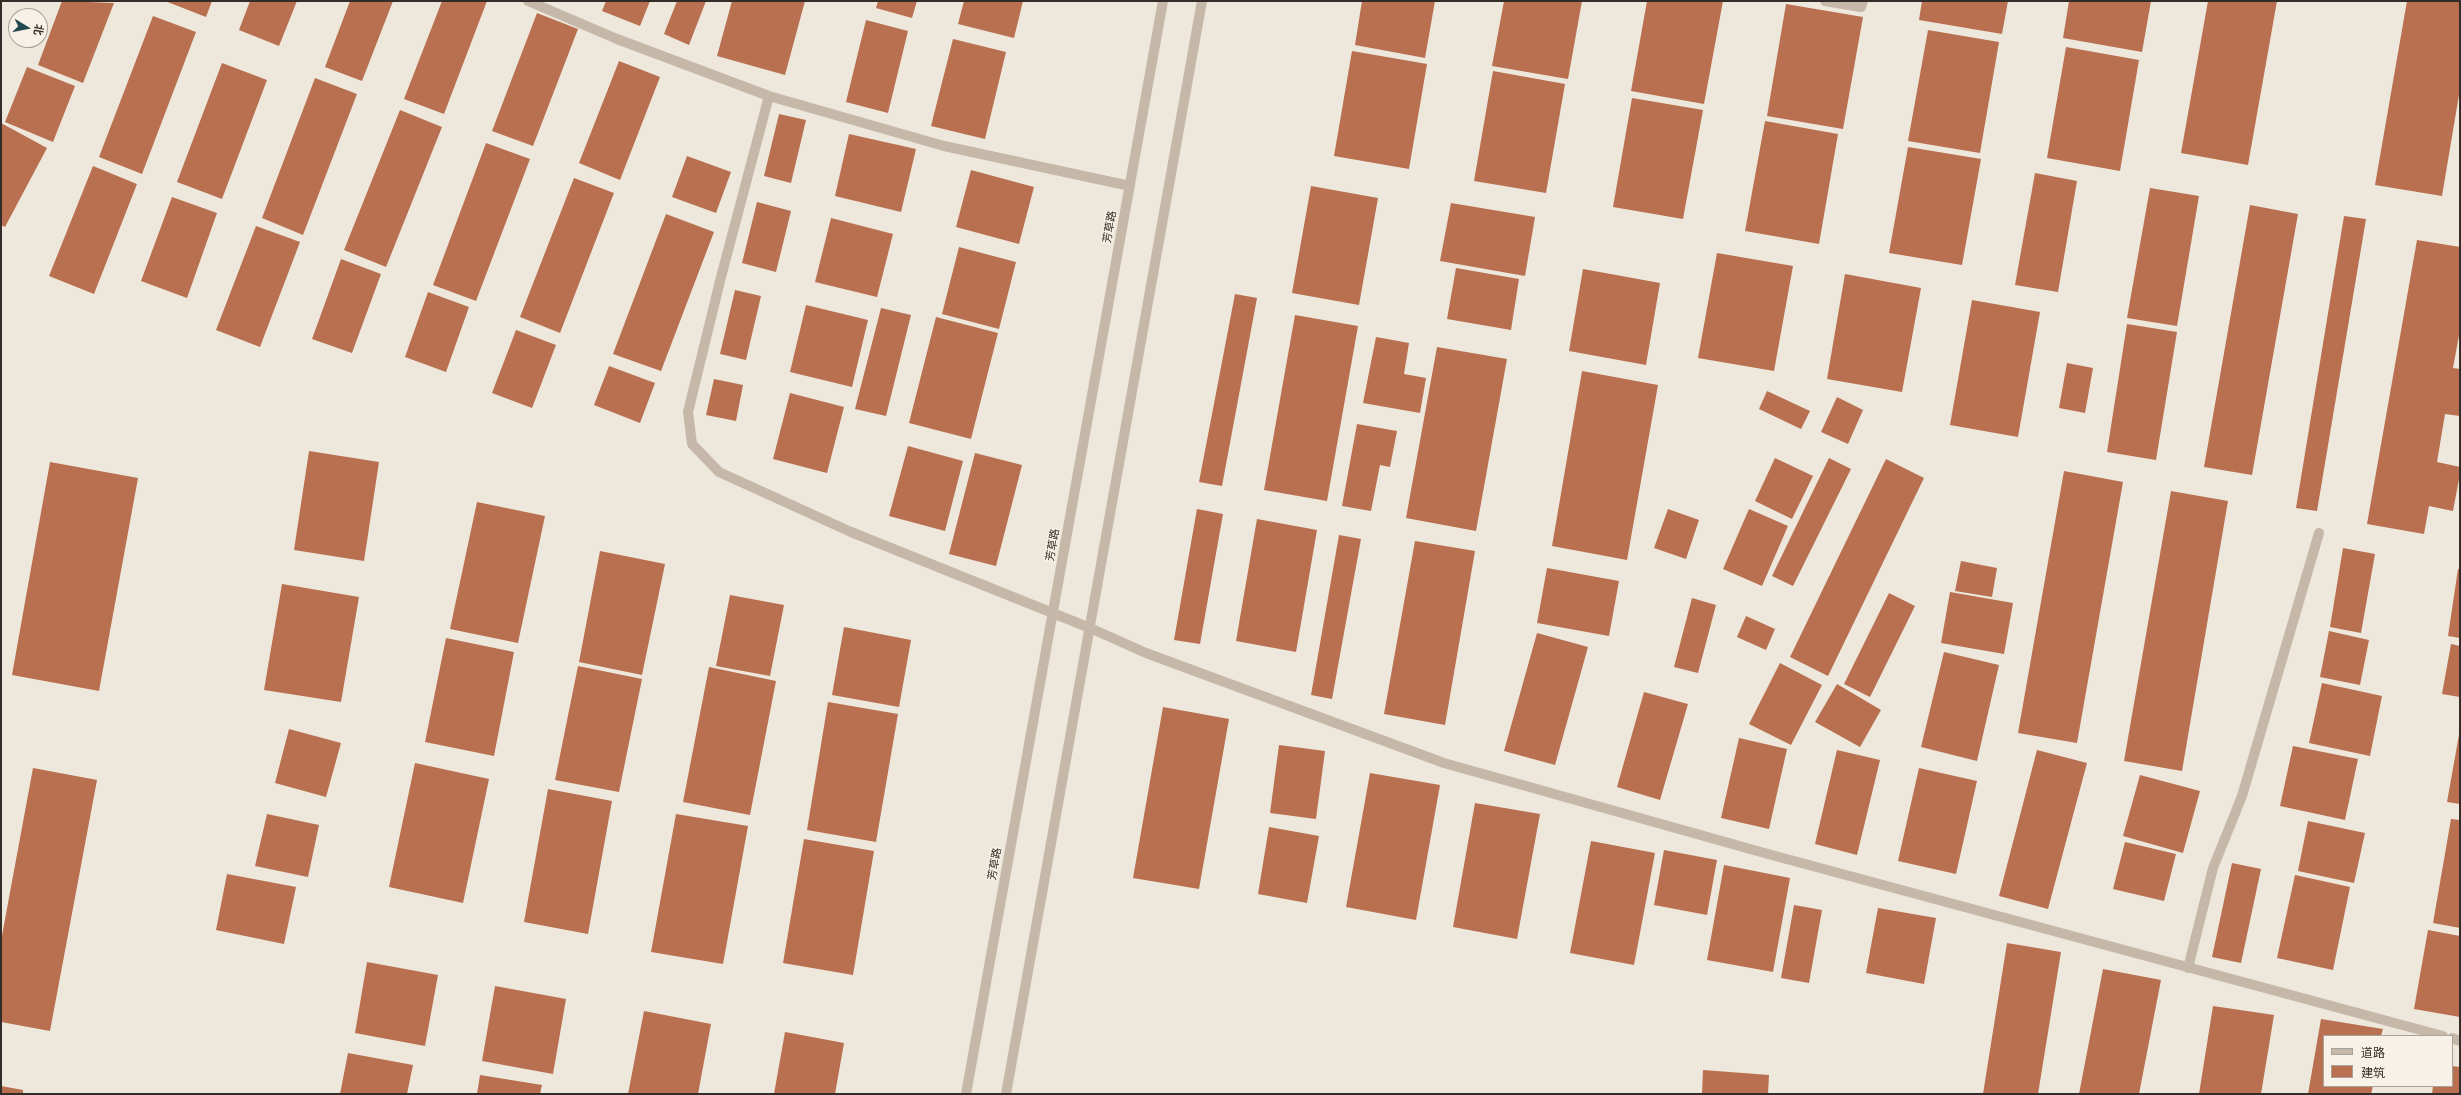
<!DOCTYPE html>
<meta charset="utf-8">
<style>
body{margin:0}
#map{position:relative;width:2461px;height:1095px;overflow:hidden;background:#eee7db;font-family:"IBM Plex Sans","Noto Sans SC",sans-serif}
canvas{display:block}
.frame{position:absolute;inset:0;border:2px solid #332c28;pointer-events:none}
.legend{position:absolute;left:2323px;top:1035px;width:130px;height:52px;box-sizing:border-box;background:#f7f1e7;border:1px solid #a9a29b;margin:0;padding:5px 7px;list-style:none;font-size:12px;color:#332c28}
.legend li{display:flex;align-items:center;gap:8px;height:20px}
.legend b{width:20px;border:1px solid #a9a29b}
.north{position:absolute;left:8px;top:8px;width:40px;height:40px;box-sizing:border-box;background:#f7f1e7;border:1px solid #a9a29b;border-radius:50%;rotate:100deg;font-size:11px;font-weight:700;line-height:16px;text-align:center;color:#332c28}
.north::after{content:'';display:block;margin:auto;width:14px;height:18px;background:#22494f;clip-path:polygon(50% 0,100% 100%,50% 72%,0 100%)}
</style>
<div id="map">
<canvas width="2461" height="1095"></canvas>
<div class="frame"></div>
<ul class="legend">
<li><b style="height:5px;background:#c5b8a9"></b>道路</li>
<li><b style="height:11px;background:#b87050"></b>建筑</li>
</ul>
<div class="north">北</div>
</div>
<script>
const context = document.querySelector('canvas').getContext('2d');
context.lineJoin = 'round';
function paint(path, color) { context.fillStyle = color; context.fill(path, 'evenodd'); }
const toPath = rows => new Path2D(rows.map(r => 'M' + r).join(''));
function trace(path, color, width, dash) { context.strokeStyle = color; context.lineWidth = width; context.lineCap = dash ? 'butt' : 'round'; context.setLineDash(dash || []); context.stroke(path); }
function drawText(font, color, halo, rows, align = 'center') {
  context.font = font + ' "IBM Plex Sans","Noto Sans SC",sans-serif'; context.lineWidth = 3; context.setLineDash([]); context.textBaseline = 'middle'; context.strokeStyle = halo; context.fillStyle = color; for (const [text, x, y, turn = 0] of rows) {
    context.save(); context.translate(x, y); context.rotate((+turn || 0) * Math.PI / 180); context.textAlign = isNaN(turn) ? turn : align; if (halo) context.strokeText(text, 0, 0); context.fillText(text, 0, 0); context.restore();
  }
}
paint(toPath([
 [62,1,114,3,83,83,38,65],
 [165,1,212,1,206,17],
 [250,1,297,1,279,46,239,30],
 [350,1,393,1,362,81,325,67],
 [442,1,487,1,444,114,404,99],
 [606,1,650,1,640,26,602,11],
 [677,1,706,1,689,45,664,34],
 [732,1,805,1,785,75,717,56],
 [878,1,917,1,912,18,876,8],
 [964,1,1023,1,1014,38,958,24],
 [1362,1,1435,1,1425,58,1355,45],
 [1504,1,1582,1,1568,79,1492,66],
 [1647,1,1723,1,1704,104,1631,91],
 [1922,1,2008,1,2002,34,1919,20],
 [2069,1,2151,1,2142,52,2063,38],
 [2208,1,2277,1,2248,165,2181,153],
 [2407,1,2460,1,2460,89,2442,196,2375,185],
 [1786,4,1863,17,1843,129,1767,116],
 [537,13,578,29,533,146,492,131],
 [153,16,196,32,142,174,99,157],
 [866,20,908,31,888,113,846,102],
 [1928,30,1999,42,1980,153,1908,141],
 [953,39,1006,52,985,139,931,126],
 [2066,47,2139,60,2120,171,2047,158],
 [1352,51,1427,64,1409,169,1334,156],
 [619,61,660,77,620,180,579,163],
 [222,63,267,80,222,199,177,182],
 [27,67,75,86,53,142,5,122],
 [1493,71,1565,84,1546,193,1474,181],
 [315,78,357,94,303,235,262,218],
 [1632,98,1703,110,1683,219,1613,207],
 [400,110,442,127,386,267,344,250],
 [779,114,806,120,791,183,764,176],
 [1765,121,1838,134,1819,244,1745,231],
 [1,123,47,148,5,227,1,225],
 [849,134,916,149,901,212,835,196],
 [486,143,530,159,476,301,433,285],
 [1908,147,1981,159,1962,265,1889,253],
 [687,156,731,172,716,213,672,197],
 [93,166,137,184,94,294,49,276],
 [971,170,1034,187,1019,244,956,227],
 [2035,173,2077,181,2058,292,2015,285],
 [574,178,614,193,560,333,520,317],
 [1311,186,1378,198,1359,305,1292,293],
 [2150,188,2199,196,2177,326,2127,318],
 [172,197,217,213,187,298,141,281],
 [757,202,791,211,776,272,742,263],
 [1451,203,1535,217,1525,276,1440,261],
 [2250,205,2298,214,2252,475,2204,467],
 [666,214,714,232,661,371,613,354],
 [2344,216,2366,219,2317,511,2296,508],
 [831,218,893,234,877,297,815,282],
 [256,226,300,242,260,347,216,330],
 [2417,240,2460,247,2460,330,2453,368,2460,369,2460,416,2445,414,2437,462,2460,467,2460,474,2453,511,2429,506,2424,534,2367,524],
 [959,247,1016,262,999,329,942,314],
 [1717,253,1793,266,1774,371,1698,358],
 [341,259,381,274,352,353,312,339],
 [1456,268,1519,279,1511,330,1447,319],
 [1583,269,1660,283,1646,365,1569,351],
 [1845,274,1921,288,1902,392,1827,379],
 [735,290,761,296,746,360,720,354],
 [428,292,469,307,446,372,405,357],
 [1235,294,1257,298,1222,486,1199,482],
 [1972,300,2040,312,2018,437,1950,425],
 [806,305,868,320,852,387,790,372],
 [881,308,911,315,886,416,855,409],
 [1295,315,1358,326,1327,501,1264,490],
 [936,317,998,333,971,439,909,423],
 [2127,324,2177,332,2156,460,2107,452],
 [516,330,556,345,532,408,492,393],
 [1376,337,1409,343,1404,374,1426,378,1420,413,1363,403],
 [1437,347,1507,359,1476,531,1406,518],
 [2067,363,2093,368,2085,413,2059,408],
 [609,366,655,383,640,423,594,405],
 [1582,371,1658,385,1627,560,1552,546],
 [714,379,743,385,736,421,706,415],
 [1767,391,1810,411,1801,429,1759,409],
 [790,393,844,407,827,473,773,459],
 [1837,397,1863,410,1848,444,1821,432],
 [1357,424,1397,431,1390,467,1380,465,1371,511,1342,506],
 [908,446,963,461,945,531,889,516],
 [309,451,379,462,364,561,294,550],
 [975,453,1022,465,996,566,949,554],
 [1775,458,1813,476,1792,519,1755,501],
 [1829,458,1851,469,1793,586,1772,576],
 [1886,459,1924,478,1828,676,1790,657],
 [50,462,138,478,99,691,12,675],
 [2064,471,2123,482,2077,743,2018,733],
 [2171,491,2228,501,2182,771,2124,761],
 [477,502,545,516,518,643,450,629],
 [1197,509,1223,514,1200,644,1174,640],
 [1668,509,1699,520,1686,559,1654,548],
 [1749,509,1788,526,1762,586,1723,569],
 [1257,519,1317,530,1296,652,1236,641],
 [1339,535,1361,539,1332,699,1311,695],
 [1415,541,1475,551,1445,725,1384,714],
 [2343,548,2375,554,2361,633,2330,627],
 [600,551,665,564,642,675,579,662],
 [1961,561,1997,568,1992,597,1955,591],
 [1547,568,1619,581,1609,636,1537,623],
 [2458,569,2460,569,2460,638,2448,636],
 [282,584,359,597,341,702,264,690],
 [1950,592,2013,603,2004,654,1941,643],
 [1889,593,1915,606,1870,697,1844,684],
 [730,595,784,605,770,676,716,666],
 [1692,598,1716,605,1698,673,1674,667],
 [1746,616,1775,629,1766,650,1737,637],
 [844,627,911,640,899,707,832,695],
 [2329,631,2369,640,2360,685,2320,677],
 [1537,633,1588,647,1555,765,1504,751],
 [446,638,514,652,494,756,425,742],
 [2451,644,2460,646,2460,697,2442,694],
 [1944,652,1999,665,1977,761,1921,747],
 [1780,663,1822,685,1791,745,1749,724],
 [578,666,642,679,619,792,555,780],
 [709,667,776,681,750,815,683,802],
 [2322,683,2382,696,2370,756,2309,743],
 [1837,684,1881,710,1860,747,1815,722],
 [1644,692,1688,704,1660,800,1617,787],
 [828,702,898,714,876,842,807,830],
 [1163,707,1229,719,1199,889,1133,878],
 [289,729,341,743,326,797,275,783],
 [2460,729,2460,804,2447,802],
 [1739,738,1787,749,1769,829,1721,818],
 [1279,745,1325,751,1316,819,1270,813],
 [2293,746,2358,759,2345,820,2280,806],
 [1837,750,1880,760,1857,855,1815,844],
 [2037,750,2087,763,2048,909,1999,896],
 [415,763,489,779,463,903,389,887],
 [33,768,97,780,50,1031,1,1022,1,941],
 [1919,768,1977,781,1956,874,1898,861],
 [1370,773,1440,785,1416,920,1346,907],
 [2140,775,2200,791,2183,853,2123,836],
 [548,789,612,801,588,934,524,922],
 [1475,803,1540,814,1517,939,1453,927],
 [267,814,319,825,308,877,255,866],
 [676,814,748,826,723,964,651,952],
 [2451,819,2460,820,2460,928,2433,923],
 [2308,821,2365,833,2354,883,2298,871],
 [1269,827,1319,836,1307,903,1258,894],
 [804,839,874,851,853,975,783,963],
 [1591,841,1655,853,1634,965,1570,953],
 [2125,842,2176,854,2164,901,2113,889],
 [1664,850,1717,860,1707,915,1654,905],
 [2232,863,2261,869,2241,963,2212,957],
 [1724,865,1790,878,1773,972,1707,960],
 [227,874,296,887,284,944,216,930],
 [2295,875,2350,887,2333,970,2277,958],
 [1794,905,1822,910,1809,983,1781,978],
 [1878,908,1936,918,1924,984,1866,973],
 [2428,930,2460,936,2460,1017,2414,1009],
 [2007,943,2061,952,2038,1094,1983,1094],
 [367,962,438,975,425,1046,355,1033],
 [2103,969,2161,980,2139,1094,2079,1094],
 [495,986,566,999,553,1074,482,1061],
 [2213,1006,2274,1015,2261,1094,2199,1094],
 [644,1011,711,1024,698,1094,628,1094],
 [2321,1019,2383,1029,2381,1036,2324,1036,2324,1086,2373,1086,2371,1094,2308,1094],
 [785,1032,844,1043,835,1094,774,1094],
 [348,1053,413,1065,407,1094,340,1094],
 [2452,1066,2460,1067,2460,1094,2432,1094,2433,1086,2452,1086],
 [1703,1070,1769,1075,1768,1094,1702,1094],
 [480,1075,542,1085,540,1094,477,1094],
 [1,1086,23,1090,23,1094,1,1094]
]), '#b87050');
trace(toPath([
 [528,1,617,39,769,96,721,277,688,412,692,444,719,472,851,532,1090,628,1146,653,1444,763,1768,854,2443,1036],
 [1825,1,1861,7,1863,1],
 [769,96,944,146,1130,186],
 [2188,968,2213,868,2242,796,2319,533],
 [2452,1038,2460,1041],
 [966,1094,1163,1],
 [1006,1094,1202,1]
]), '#c5b8a9', 10);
drawText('11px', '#332c28', '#f7f1e7', [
 ["芳草路",1110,227,-80],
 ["芳草路",1053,545,-80],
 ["芳草路",995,864,-80]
]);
</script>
